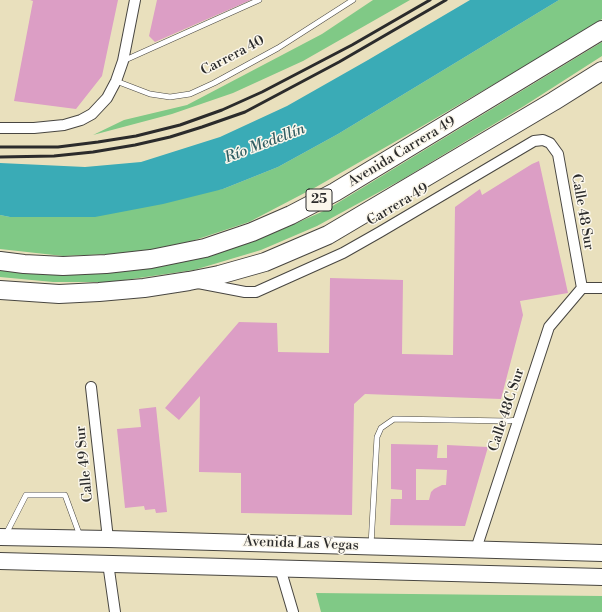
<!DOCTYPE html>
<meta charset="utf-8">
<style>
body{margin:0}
canvas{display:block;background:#e9e0bd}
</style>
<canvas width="602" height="612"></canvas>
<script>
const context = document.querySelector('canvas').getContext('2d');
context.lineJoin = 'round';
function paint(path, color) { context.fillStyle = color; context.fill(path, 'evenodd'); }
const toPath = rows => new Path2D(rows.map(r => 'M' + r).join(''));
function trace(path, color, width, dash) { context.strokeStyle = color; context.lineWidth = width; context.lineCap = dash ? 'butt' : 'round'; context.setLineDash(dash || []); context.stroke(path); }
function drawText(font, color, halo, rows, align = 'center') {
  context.font = font + ' "Libre Bodoni",serif'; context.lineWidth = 3; context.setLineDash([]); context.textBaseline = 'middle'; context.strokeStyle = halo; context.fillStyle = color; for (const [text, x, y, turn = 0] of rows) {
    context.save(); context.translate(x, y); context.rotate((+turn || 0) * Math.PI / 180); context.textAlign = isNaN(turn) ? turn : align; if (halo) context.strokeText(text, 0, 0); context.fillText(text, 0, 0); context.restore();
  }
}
paint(toPath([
 [373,0,410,0,303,61,233,93,172,114,93,135,124,120,187,105,322,34],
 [559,0,602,0,602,19,559,46,419,128,316,187,249,222,192,241,134,253,63,256,0,249,0,215,10,217,223,189,278,167,338,134],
 [602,42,602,56,524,106,403,179,317,226,261,250,194,270,111,282,53,282,0,277,0,270,31,274,86,274,129,270,232,248,276,232,326,210],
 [316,593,602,596,602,612,321,612]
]), '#80c986');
paint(toPath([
 [470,0,559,0,338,134,278,167,223,189,163,204,95,217,10,217,0,215,0,163,85,167,141,162,220,137,287,106,368,60]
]), '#3aabb6');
paint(toPath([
 [30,0,118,0,102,76,76,109,14,101,33,1],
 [157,0,251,0,155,42,149,36],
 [539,161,568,293,520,301,523,315,501,399,365,394,354,404,352,515,241,513,241,473,199,472,200,396,179,420,165,408,239,322,277,323,278,352,329,353,330,278,403,280,402,354,453,355,455,207,480,189,482,195,532,164],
 [156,407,167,512,156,513,155,509,145,510,144,506,125,508,117,429,141,427,139,409],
 [391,444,438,445,437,458,447,458,447,445,488,447,465,526,390,525,391,499,402,499,402,490,391,489],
 [416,469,447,470,446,485,442,485,434,489,431,492,429,500,416,500]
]), '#dc9ec5');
const lane = toPath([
 [123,61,259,0],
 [116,81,150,94,170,97,190,94,214,83,278,48,353,0],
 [6,534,26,495,65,495,80,536],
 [371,545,377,437,381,428,394,419,507,421,519,420]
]);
const street = toPath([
 [0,128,34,128,64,125,81,120,92,114,107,98,116,81,123,61,135,0],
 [198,283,245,292,256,292,343,253,380,232,534,141,543,140,550,143,558,154,582,288],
 [582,288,602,288],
 [91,387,108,539],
 [476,549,549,327,582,288],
 [108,563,115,612],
 [280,568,293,612]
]);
const primary = toPath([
 [0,537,108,539,602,553],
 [0,561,602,577]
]);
const highway = toPath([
 [0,261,24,264,63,266,106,264,151,259,205,248,252,232,291,215,335,192,602,30],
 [0,290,59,294,99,292,144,288,189,281,219,275,265,262,328,235,554,101,602,71]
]);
trace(lane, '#484641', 6);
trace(street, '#484641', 12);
trace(primary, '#484641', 18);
trace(highway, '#484641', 20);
trace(lane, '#fff', 5);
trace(street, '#fff', 10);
trace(primary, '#fff', 16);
trace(highway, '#fff', 18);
trace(toPath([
 [0,147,58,147,98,142,136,136,180,125,222,110,262,92,352,45,430,0],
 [0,157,54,156,93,152,135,145,170,137,202,127,245,112,339,62,446,0]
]), '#2b2b2b', 3);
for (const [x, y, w] of [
 [319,200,26]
]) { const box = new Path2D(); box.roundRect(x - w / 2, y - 11, w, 22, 3); context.fillStyle = '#fbf7ec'; context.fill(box); trace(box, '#2b2b2b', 1); }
drawText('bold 13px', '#2b2b2b', null, [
 ["25",319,200]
]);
drawText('14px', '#2b2b2b', '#fbf7ec', [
 ["Carrera 40",233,56,-28],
 ["Avenida Carrera 49",402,152,-31],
 ["Carrera 49",398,205,-31],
 ["Calle 48 Sur",582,212,80],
 ["Calle 48C Sur",507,410,-72],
 ["Calle 49 Sur",85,464,-96],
 ["Avenida Las Vegas",301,544,2]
]);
drawText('italic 15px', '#315e63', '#fbf7ec', [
 ["Río Medellín",265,144,-21]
]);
</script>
